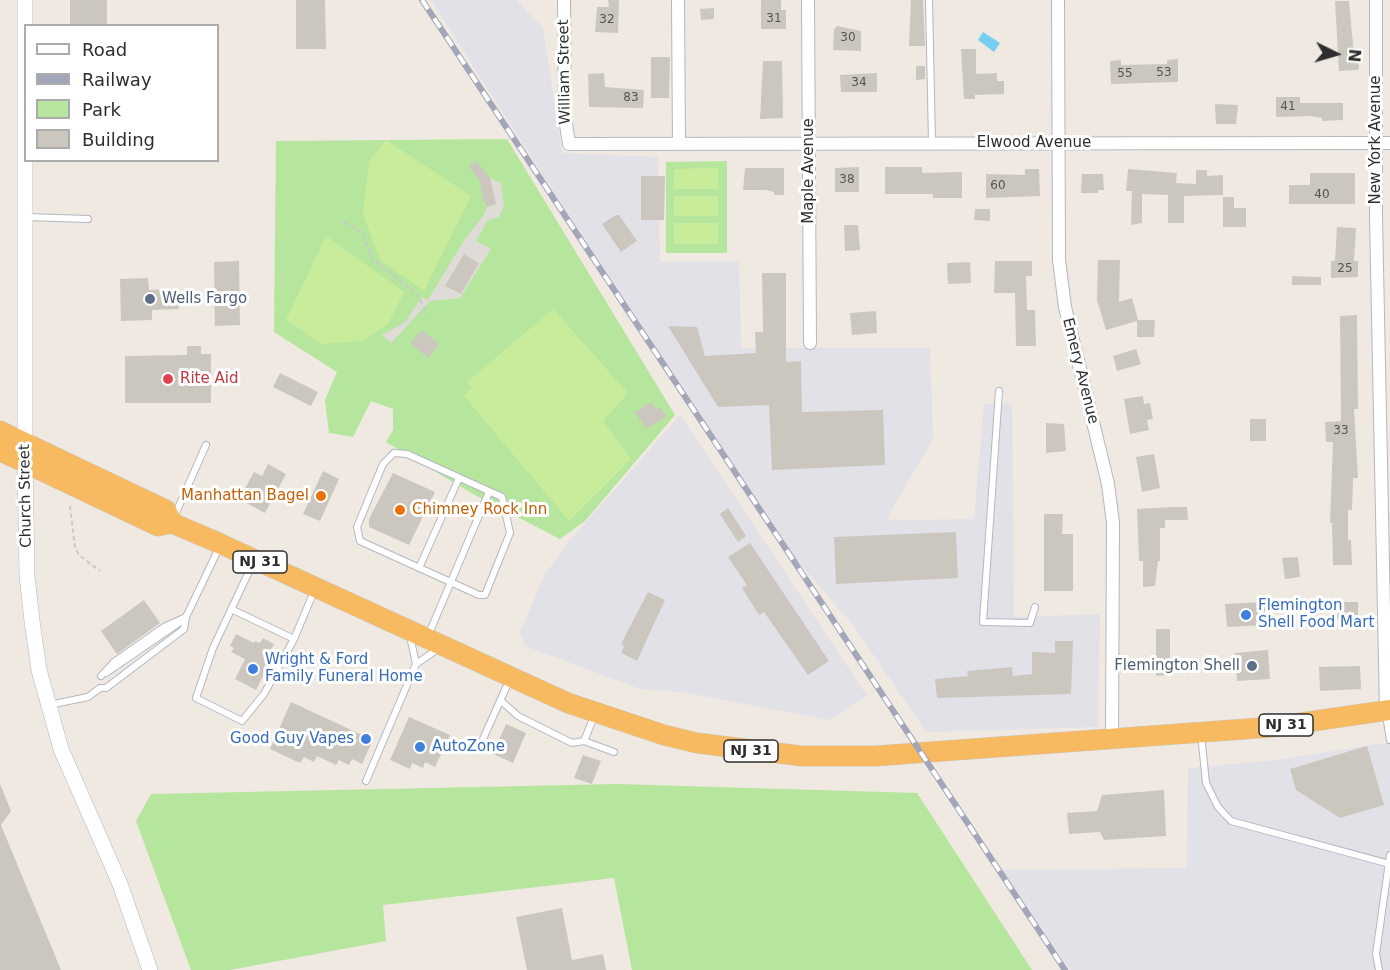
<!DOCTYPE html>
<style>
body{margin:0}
#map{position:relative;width:1390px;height:970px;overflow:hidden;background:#efe9e1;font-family:"DejaVu Sans",sans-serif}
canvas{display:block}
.legend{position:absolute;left:24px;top:24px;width:195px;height:138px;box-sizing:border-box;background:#fff;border:2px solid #ababab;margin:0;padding:8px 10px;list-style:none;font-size:18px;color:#2e2e2e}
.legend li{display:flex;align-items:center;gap:12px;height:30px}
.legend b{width:30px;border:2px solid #ababab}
.north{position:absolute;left:1306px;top:24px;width:60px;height:60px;-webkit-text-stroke:4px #fff;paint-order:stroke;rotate:95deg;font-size:16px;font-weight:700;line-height:24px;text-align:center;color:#2e2e2e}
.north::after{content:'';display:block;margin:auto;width:21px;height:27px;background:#2e2e2e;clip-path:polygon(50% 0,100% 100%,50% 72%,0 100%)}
</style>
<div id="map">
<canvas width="1390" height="970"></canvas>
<ul class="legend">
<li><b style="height:8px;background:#fff"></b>Road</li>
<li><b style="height:8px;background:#a3a6b8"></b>Railway</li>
<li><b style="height:16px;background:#b6e59e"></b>Park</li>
<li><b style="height:16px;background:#cbc7bf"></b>Building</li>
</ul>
<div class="north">N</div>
</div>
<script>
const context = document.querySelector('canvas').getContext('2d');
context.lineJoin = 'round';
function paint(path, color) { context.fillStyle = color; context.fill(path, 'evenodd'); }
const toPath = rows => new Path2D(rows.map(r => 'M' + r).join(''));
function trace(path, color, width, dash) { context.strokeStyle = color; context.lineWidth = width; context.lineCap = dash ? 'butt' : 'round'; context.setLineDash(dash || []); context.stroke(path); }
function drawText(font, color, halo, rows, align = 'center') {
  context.font = font + ' "DejaVu Sans",sans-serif'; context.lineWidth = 6; context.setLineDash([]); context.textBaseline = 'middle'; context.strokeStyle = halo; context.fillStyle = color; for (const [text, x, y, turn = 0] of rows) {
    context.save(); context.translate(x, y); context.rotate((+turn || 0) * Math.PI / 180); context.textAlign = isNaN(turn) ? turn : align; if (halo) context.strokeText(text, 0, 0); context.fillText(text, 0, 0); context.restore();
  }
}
paint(toPath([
 [431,0,516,0,543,28,562,153,658,157,660,262,739,261,741,348,930,348,933,439,886,520,974,519,984,404,1012,403,1014,617,1100,614,1098,727,926,732,854,626,763,521],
 [680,415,867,696,829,720,682,692,640,689,525,646,520,632,544,576,566,545],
 [1390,742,1390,970,1070,970,1002,870,1187,868,1188,768,1277,760]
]), '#e3e1e8');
paint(toPath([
 [507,139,675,415,585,521,560,539,473,494,386,442,393,430,393,409,371,401,353,437,329,433,325,400,337,372,274,332,276,141],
 [727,161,727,253,666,253,666,162],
 [617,784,917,793,1032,970,632,970,614,878,383,905,386,941,230,970,191,970,136,821,151,794]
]), '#b6e59e');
paint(toPath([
 [386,140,471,196,424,291,380,260,363,214,369,161],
 [718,168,718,189,674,189,674,169],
 [674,196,718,196,718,216,674,216],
 [674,223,718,223,718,244,674,244],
 [326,236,404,292,388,324,362,341,321,344,286,320],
 [553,309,628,393,603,421,631,459,569,521,464,396,472,387,467,382]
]), '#c9ec9a');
paint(toPath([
 [490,178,501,183,504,206,499,217,488,220,476,241,491,249,460,298,430,301,391,343,382,335,405,322,422,297,428,300,465,239,484,215,487,207,496,204,492,188,481,190,482,184]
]), '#dfdcd8');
paint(toPath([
 [983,32,1000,43,994,52,978,40]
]), '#75cff0');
paint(toPath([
 [70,0,107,0,107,26,70,26],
 [296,0,325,0,326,49,296,49],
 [608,0,619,0,618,33,595,32,597,7,609,7],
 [761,0,781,0,781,10,786,10,786,29,761,29],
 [911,0,923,0,925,46,909,46],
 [1335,1,1349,1,1354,56,1358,55,1359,69,1356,70,1339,71],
 [714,8,714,19,701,20,700,9],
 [837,26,861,31,861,51,833,50,834,29],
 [961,49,976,49,976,74,997,73,997,81,1004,81,1004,94,975,95,975,99,964,99],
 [651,57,670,57,669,98,651,98],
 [1178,59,1178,82,1111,84,1110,61,1121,60,1121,65,1167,64,1167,60],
 [763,61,782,61,783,118,760,119],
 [916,66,925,66,925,79,916,80],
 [604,73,605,87,644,90,643,108,589,107,588,74],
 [877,73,877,92,841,92,840,75],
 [1276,97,1300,97,1300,103,1343,103,1343,120,1322,121,1322,118,1310,116,1276,117],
 [1215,104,1238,105,1236,124,1216,124],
 [476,161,490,178,496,204,487,207,484,201,479,179,469,167],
 [859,167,859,192,835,192,835,168],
 [885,167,922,167,922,173,962,172,962,198,933,198,933,194,885,194],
 [745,168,784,168,784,195,774,195,774,192,766,190,743,190],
 [1025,169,1039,169,1040,196,986,198,986,174,1025,175],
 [1128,169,1177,173,1176,183,1196,184,1196,170,1207,170,1207,176,1223,175,1223,195,1184,196,1184,223,1168,223,1168,195,1142,194,1142,223,1131,225,1132,191,1126,191],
 [1310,173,1355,173,1355,204,1289,204,1289,185,1310,185],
 [1082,174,1103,174,1104,190,1098,190,1098,193,1081,193],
 [641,176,665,176,664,220,641,220],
 [1223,197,1234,197,1234,208,1246,208,1246,227,1223,227],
 [975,209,990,209,990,221,974,220],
 [616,215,619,215,637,241,621,252,602,224],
 [844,225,858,225,860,250,845,251],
 [1337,227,1356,228,1354,261,1358,261,1358,277,1331,278,1331,261,1335,261],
 [464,254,479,263,461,294,445,286],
 [1098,260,1120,260,1119,302,1132,298,1138,320,1155,320,1154,337,1137,337,1137,321,1106,330,1097,300],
 [239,261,240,325,215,326,214,262],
 [995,261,1032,261,1032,276,1026,276,1027,310,1035,310,1036,346,1016,346,1015,293,994,293],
 [970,262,971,283,948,284,947,263],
 [762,273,786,273,786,362,801,361,802,412,883,410,885,465,772,470,769,405,718,407,668,326,697,327,705,356,756,353,755,332,763,332],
 [1292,276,1321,277,1321,285,1292,285],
 [148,278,149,290,178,289,179,309,152,310,152,320,121,321,120,279],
 [876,311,877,333,852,335,850,313],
 [1357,315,1358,409,1354,409,1358,478,1353,478,1352,510,1348,510,1348,540,1351,540,1352,565,1333,565,1332,523,1330,523,1333,442,1326,442,1325,422,1341,421,1340,316],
 [422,330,439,344,428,358,410,343],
 [187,346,201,346,201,354,211,354,211,403,125,403,125,356,187,355],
 [1136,349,1141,364,1117,371,1113,356],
 [280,373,318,392,311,406,273,387],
 [1143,396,1144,404,1150,403,1153,419,1147,420,1149,430,1130,434,1124,399],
 [651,402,656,410,660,407,666,417,646,429,635,412],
 [1250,419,1266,419,1266,441,1250,441],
 [1046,423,1064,424,1066,451,1046,453],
 [1154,454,1160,488,1142,492,1136,457],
 [268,464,286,474,265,513,239,499,254,472,262,476],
 [323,471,339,479,320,521,303,514],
 [393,473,435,492,409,545,369,527,369,519],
 [1174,507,1187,507,1188,520,1165,520,1165,528,1160,528,1160,561,1158,561,1155,586,1143,587,1143,561,1139,561,1137,509],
 [728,508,746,536,738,542,720,514],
 [1044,514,1063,514,1062,534,1073,534,1073,591,1044,591],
 [956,532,958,578,836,584,834,537],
 [750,543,829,661,808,675,764,612,759,615,742,588,747,585,728,557],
 [1298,557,1300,577,1285,579,1282,558],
 [648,592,665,600,637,661,621,653,624,646,621,644],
 [144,600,160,623,117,654,101,631],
 [1265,602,1266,625,1227,627,1225,604],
 [1337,602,1358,602,1358,619,1337,619],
 [1156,629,1170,629,1170,675,1156,676],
 [236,634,254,643,255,641,260,643,263,638,274,644,271,650,275,652,256,690,235,679,245,659,231,652,234,648,230,646],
 [1055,641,1073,641,1071,694,937,698,935,679,968,676,967,671,1012,667,1013,676,1032,674,1032,652,1055,653],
 [1268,650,1270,679,1237,681,1235,653],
 [1360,666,1361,689,1320,691,1319,667],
 [291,702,373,740,362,764,352,759,349,765,339,760,336,765,317,756,314,762,304,757,300,763,270,749],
 [409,717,450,735,435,767,425,762,423,768,412,763,410,769,390,760],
 [506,724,526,733,513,763,493,754],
 [1367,746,1384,805,1340,818,1296,790,1290,769],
 [583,755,601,761,592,784,574,778],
 [0,784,11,811,1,825,61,970,0,970],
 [1164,790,1166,836,1104,840,1100,832,1069,834,1067,813,1097,811,1102,795],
 [562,908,572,960,603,954,606,970,527,970,516,917]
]), '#cbc7bf');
const service = toPath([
 [929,0,932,142],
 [26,217,88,219],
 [999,391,983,622,1030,623,1035,607],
 [394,453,407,454,502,497,510,533,485,595,479,595,360,541,357,527,383,464,394,453],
 [174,517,206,445],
 [253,563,213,648,196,698,242,721,264,694,294,639,315,589],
 [419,568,459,478],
 [231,609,294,639],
 [428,636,489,492],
 [416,664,438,649],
 [106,673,179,623],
 [101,676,114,662,164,627,186,617],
 [500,700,518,716,572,743,584,741],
 [49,705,88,697,100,688,106,688,184,629,186,617,219,548],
 [595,714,584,741,614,752],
 [1386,715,1390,740],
 [1201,734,1206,783,1218,807,1231,821,1390,864],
 [479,748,509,681],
 [366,781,416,664,410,636],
 [1379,970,1376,954,1390,855]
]);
const minor = toPath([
 [564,0,565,118,569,144,1390,143],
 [678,0,679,144],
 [808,0,810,343],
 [1058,0,1059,260,1065,307,1108,484,1113,523,1112,740],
 [1376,0,1376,217,1386,711]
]);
const tertiary = toPath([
 [25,0,25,463,27,576,32,621,39,670,61,749,120,884,150,970]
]);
const trunk = toPath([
 [0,431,166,510,172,523],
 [0,451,158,526,172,523,221,544,568,703,664,735,697,743,802,756,875,756,1273,727,1390,710]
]);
trace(service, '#b4b7c1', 8);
trace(minor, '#b4b7c1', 14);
trace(tertiary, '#b4b7c1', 16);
trace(trunk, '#c9c9c9', 21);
trace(toPath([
 [344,222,362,233,372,258,418,295,427,315],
 [70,506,75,548,79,555,100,571]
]), '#c9c9c9', 2, [4.5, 3]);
trace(service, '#fff', 6);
trace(minor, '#fff', 12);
trace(tertiary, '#fff', 15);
trace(trunk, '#f8ba60', 20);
const rail = toPath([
 [422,0,1065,970]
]);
trace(rail, '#a3a6b8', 6);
trace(rail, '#fff', 4, [11]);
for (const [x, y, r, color] of [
 [150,299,6,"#5c6f8a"],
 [168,379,6,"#e0444e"],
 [321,496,6,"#e8710a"],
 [400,510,6,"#e8710a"],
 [1246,615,6,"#3f7fe0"],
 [1252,666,6,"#5c6f8a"],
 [253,669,6,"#3f7fe0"],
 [366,739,6,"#3f7fe0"],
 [420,747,6,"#3f7fe0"]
]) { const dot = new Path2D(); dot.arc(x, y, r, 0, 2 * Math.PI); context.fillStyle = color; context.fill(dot); trace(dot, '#fff', 2); }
drawText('12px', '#555452', null, [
 ["31",774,19],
 ["32",607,20],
 ["30",848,38],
 ["53",1164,73],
 ["55",1125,74],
 ["34",859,83],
 ["83",631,98],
 ["41",1288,107],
 ["38",847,180],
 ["60",998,186],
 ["40",1322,195],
 ["25",1345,269],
 ["33",1341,431]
]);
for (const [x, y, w] of [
 [260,562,54],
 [1286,725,54],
 [751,751,54]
]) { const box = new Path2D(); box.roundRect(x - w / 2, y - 11, w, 22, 4.5); context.fillStyle = '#fff'; context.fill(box); trace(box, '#2e2e2e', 1.5); }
drawText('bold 14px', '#2e2e2e', null, [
 ["NJ 31",260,562],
 ["NJ 31",1286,725],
 ["NJ 31",751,751]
]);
drawText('15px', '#2e2e2e', '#fff', [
 ["William Street",565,72,-91],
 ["New York Avenue",1376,140,-90],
 ["Elwood Avenue",1034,143],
 ["Maple Avenue",809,171,-90],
 ["Emery Avenue",1080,371,76],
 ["Church Street",26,496,-91]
]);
drawText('15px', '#4e5e75', '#fff', [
 ["Wells Fargo",162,299],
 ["Flemington Shell",1240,666,"right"]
], 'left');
drawText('15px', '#be3a42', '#fff', [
 ["Rite Aid",180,379]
], 'left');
drawText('15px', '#c56008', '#fff', [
 ["Manhattan Bagel",309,496],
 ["Chimney Rock Inn",412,510,"left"]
], 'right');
drawText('15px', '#366cbe', '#fff', [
 ["Flemington",1258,606],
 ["Shell Food Mart",1258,623],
 ["Wright & Ford",265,660],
 ["Family Funeral Home",265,677],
 ["Good Guy Vapes",354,739,"right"],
 ["AutoZone",432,747]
], 'left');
</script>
